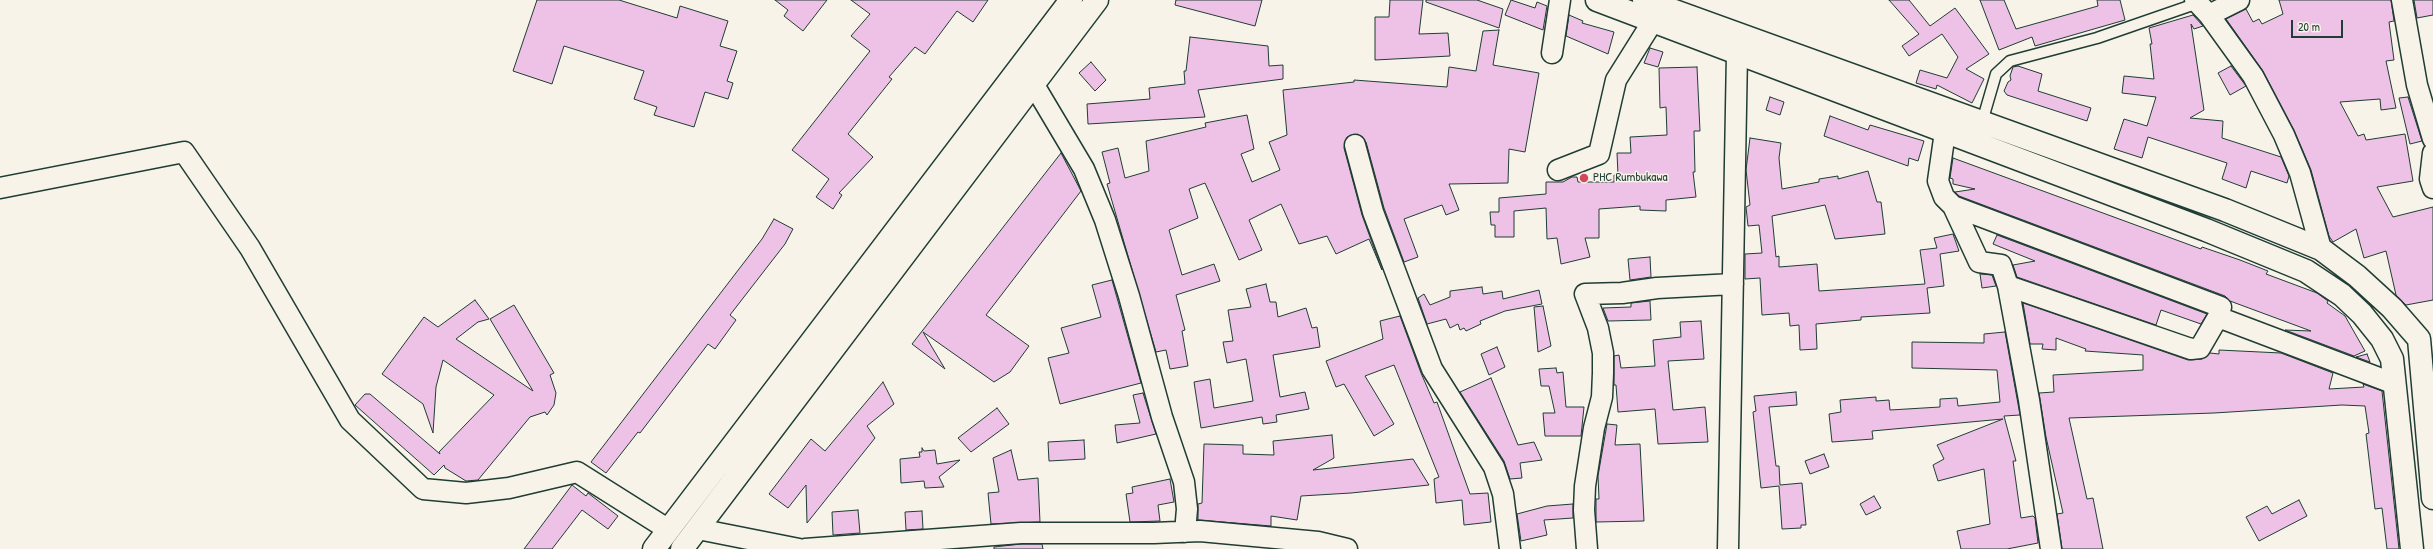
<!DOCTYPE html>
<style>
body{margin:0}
#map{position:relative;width:2433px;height:549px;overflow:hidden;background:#f7f3e8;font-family:"Patrick Hand",sans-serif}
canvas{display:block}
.scale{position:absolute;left:2291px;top:20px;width:52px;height:18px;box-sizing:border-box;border:2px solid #1f3d34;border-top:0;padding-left:5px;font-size:12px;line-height:14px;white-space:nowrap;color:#1f3d34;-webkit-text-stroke:3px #f7f3e8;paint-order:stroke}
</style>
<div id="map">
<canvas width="2433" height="549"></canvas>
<div class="scale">20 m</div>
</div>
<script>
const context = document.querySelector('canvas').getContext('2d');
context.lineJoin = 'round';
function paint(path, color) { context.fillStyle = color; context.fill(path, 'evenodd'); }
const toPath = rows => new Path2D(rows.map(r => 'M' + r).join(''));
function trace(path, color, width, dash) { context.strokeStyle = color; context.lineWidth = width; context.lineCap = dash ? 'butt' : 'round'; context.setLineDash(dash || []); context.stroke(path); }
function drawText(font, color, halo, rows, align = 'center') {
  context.font = font + ' "Patrick Hand",sans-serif'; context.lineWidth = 3; context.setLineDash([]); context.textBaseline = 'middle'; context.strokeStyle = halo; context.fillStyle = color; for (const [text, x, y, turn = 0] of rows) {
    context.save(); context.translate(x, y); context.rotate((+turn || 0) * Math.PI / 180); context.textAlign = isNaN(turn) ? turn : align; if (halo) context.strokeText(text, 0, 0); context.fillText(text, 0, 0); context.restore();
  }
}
const building = toPath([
 [537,0,619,0,677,18,680,6,728,21,720,46,737,51,727,81,733,83,728,99,705,92,694,127,654,115,657,107,634,99,644,71,564,46,552,84,513,71,537,0],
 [775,0,827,0,803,31,784,16,788,10,775,0],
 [851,0,988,0,973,22,957,11,925,54,915,47,889,77,892,79,848,134,873,157,839,193,842,195,833,209,816,197,829,179,792,150,870,51,851,36,870,14,851,0],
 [1176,0,1262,0,1255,26,1175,5,1176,0],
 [1390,0,1423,0,1419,34,1448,33,1450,56,1375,60,1375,17,1389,17,1390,0],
 [1426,0,1477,0,1503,9,1499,28,1426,2,1426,0],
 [1511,0,1535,8,1537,2,1547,6,1543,30,1505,15,1511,0],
 [1889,0,1909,0,1930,26,1955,8,1989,54,1966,69,1984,79,1972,103,1937,85,1936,89,1916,83,1920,70,1947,78,1958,57,1942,34,1909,56,1902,46,1919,34,1889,0],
 [1980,0,2004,0,2016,29,2098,6,2097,0,2120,0,2125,20,2035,46,2032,37,1999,50,1980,0],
 [2279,0,2391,0,2394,21,2389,22,2394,60,2386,61,2396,108,2381,110,2380,99,2340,102,2358,136,2364,134,2366,140,2405,134,2413,181,2377,187,2393,217,2433,207,2433,300,2406,305,2396,295,2386,251,2364,258,2356,229,2333,242,2329,236,2311,170,2294,130,2263,71,2226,19,2246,9,2253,22,2259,19,2262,24,2283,14,2279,0],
 [2414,0,2433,0,2433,15,2417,18,2414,0],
 [1569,15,1583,21,1582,23,1614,32,1608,54,1566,36,1569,15],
 [2193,15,2203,26,2194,29,2191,24,2204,110,2190,118,2223,121,2222,138,2281,157,2289,176,2287,183,2251,171,2246,188,2222,179,2227,163,2148,137,2142,158,2114,149,2124,119,2147,126,2156,97,2122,93,2124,76,2154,79,2150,44,2152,44,2149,28,2193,15],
 [1499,30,1493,65,1539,73,1525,152,1509,149,1508,183,1449,184,1459,210,1446,215,1442,205,1404,219,1418,257,1404,262,1384,208,1366,142,1358,134,1347,137,1344,148,1362,215,1382,270,1369,239,1336,254,1327,236,1299,244,1281,204,1249,220,1262,250,1239,260,1205,183,1189,189,1198,218,1169,230,1182,275,1214,264,1220,281,1176,295,1185,330,1182,331,1188,366,1170,369,1166,350,1156,352,1107,184,1110,183,1102,152,1118,148,1125,178,1149,171,1146,141,1206,127,1205,123,1247,115,1254,149,1241,154,1252,182,1280,170,1269,142,1287,135,1283,90,1354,82,1354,80,1447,87,1449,67,1476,71,1483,31,1499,30],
 [1190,37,1268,46,1269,66,1283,65,1283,79,1198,90,1205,117,1088,124,1087,104,1150,99,1149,88,1185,84,1184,71,1186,71,1190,37],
 [1650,48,1663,52,1658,67,1644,63,1650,48],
 [1091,62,1106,80,1095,91,1079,73,1091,62],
 [2018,66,2042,74,2038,91,2091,108,2087,121,2007,95,2004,91,2008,82,2011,80,2010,76,2013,67,2018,66],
 [2231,66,2246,86,2230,95,2218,73,2231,66],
 [1697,67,1700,131,1694,131,1695,172,1693,172,1696,197,1666,200,1666,211,1640,210,1640,206,1599,209,1599,238,1585,238,1590,257,1561,264,1557,238,1547,239,1546,208,1514,211,1514,237,1495,237,1495,225,1491,225,1490,212,1499,212,1499,198,1546,194,1546,182,1563,182,1572,177,1577,177,1578,182,1614,182,1614,175,1618,175,1617,153,1631,153,1630,137,1667,135,1666,107,1660,108,1659,68,1697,67],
 [1770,97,1784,102,1780,115,1766,110,1770,97],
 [2408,97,2422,141,2410,144,2399,98,2408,97],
 [1830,116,1868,130,1870,125,1924,141,1918,161,1909,158,1908,166,1824,136,1830,116],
 [1750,138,1781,143,1779,158,1782,189,1819,182,1819,179,1838,176,1838,179,1868,171,1877,202,1881,202,1885,234,1835,239,1825,205,1772,216,1776,257,1779,256,1779,267,1817,264,1819,291,1925,284,1920,250,1937,248,1934,238,1953,234,1959,251,1940,254,1944,286,1927,288,1930,313,1861,317,1861,320,1816,324,1817,349,1800,350,1799,325,1790,326,1789,313,1762,315,1760,278,1745,279,1745,254,1762,253,1759,225,1748,226,1746,207,1750,205,1746,170,1750,138],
 [1061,153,1081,191,986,315,1029,346,1010,372,994,382,923,332,945,369,912,344,1061,153],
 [1953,158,2201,249,2202,247,2240,260,2268,271,2266,274,2317,293,2328,301,2327,303,2345,316,2365,351,2354,356,2285,330,2311,331,2230,301,2225,296,1959,196,1955,192,1975,189,1953,184,1953,179,1950,178,1953,158],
 [774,219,793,229,785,244,730,315,736,320,715,349,708,344,640,433,638,432,606,473,591,462,762,239,774,219],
 [1997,235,2207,314,2201,324,2161,310,2156,325,2017,277,2013,265,2035,261,1993,244,1997,235],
 [1650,257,1651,277,1630,280,1628,259,1650,257],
 [1980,274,1992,275,1996,286,1982,288,1980,274],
 [1112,280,1141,383,1060,404,1048,358,1069,353,1061,328,1101,317,1092,285,1112,280],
 [1266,284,1270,302,1276,302,1278,317,1306,308,1312,328,1317,327,1320,347,1273,355,1280,397,1305,392,1309,409,1276,415,1277,422,1263,424,1262,417,1201,428,1194,382,1210,379,1214,408,1253,401,1246,359,1227,363,1223,342,1233,341,1228,310,1251,307,1246,289,1266,284],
 [1482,287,1483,294,1502,291,1503,299,1539,290,1542,304,1505,311,1480,321,1481,324,1466,331,1464,328,1460,330,1458,324,1450,328,1446,319,1427,324,1418,298,1424,294,1430,305,1450,297,1450,291,1482,287],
 [475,300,489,319,478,322,456,339,533,391,490,319,514,305,554,373,550,375,556,393,554,405,547,415,545,412,530,417,478,480,466,481,445,468,444,465,434,475,355,405,365,394,370,394,440,454,439,452,494,395,443,360,436,387,433,433,423,404,382,374,424,317,438,327,475,300],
 [1650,301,1651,320,1608,321,1603,308,1631,307,1631,303,1650,301],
 [2023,303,2188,360,2202,359,2210,353,2219,354,2219,350,2281,353,2333,373,2329,389,2364,387,2363,384,2382,391,2399,549,2387,549,2382,508,2375,509,2366,434,2369,433,2365,406,2342,405,2214,413,2069,418,2087,499,2093,498,2103,549,2062,549,2057,514,2063,513,2046,437,2039,393,2054,392,2053,375,2143,370,2143,355,2085,351,2086,349,2056,338,2056,350,2042,349,2043,344,2030,344,2023,303],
 [1543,306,1551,346,1538,352,1534,307,1543,306],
 [1400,316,1421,373,1434,403,1437,402,1470,494,1488,493,1491,522,1464,525,1462,500,1436,503,1434,479,1439,477,1394,365,1365,376,1394,424,1374,436,1344,384,1336,387,1326,361,1383,339,1380,321,1400,316],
 [1701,321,1704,359,1668,361,1673,410,1705,407,1708,442,1658,444,1655,409,1618,412,1616,385,1614,385,1614,356,1619,355,1621,368,1655,366,1653,340,1681,337,1680,322,1701,321],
 [2005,332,2020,415,2004,416,2016,461,2013,461,2021,518,2033,516,2035,518,2038,543,2007,549,1961,549,1957,531,1990,524,1984,469,1938,481,1933,465,1944,459,1937,445,2003,419,1872,431,1873,439,1832,442,1829,414,1841,412,1840,400,1876,397,1876,401,1889,400,1890,410,1940,407,1940,399,1957,398,1958,406,2000,402,1997,370,1912,368,1912,342,1984,343,1984,334,2005,332],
 [1497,347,1505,367,1489,375,1481,354,1497,347],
 [2367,354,2370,362,2356,357,2367,354],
 [1556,368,1557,373,1563,372,1566,407,1584,407,1581,436,1545,436,1543,413,1555,413,1549,386,1541,386,1539,369,1556,368],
 [1491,378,1518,445,1534,442,1542,460,1520,463,1522,478,1510,479,1504,461,1460,392,1491,378],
 [883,382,894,404,867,426,875,438,807,523,806,485,788,508,769,494,811,439,825,451,883,382],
 [1796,392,1797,405,1769,407,1776,466,1779,466,1780,485,1802,483,1806,525,1801,525,1801,528,1782,529,1779,486,1761,488,1753,412,1756,411,1754,396,1796,392],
 [1143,393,1156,434,1117,443,1115,425,1140,423,1133,395,1143,393],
 [997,408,1009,424,971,452,958,438,997,408],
 [1607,424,1617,425,1615,445,1640,444,1644,521,1596,522,1596,499,1599,499,1598,476,1607,424],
 [1332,435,1334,458,1313,470,1413,459,1429,485,1351,493,1301,496,1297,520,1271,516,1271,526,1198,520,1198,504,1202,503,1204,444,1243,445,1243,454,1274,455,1273,441,1332,435],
 [1084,440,1085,459,1049,461,1048,442,1084,440],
 [922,448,924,451,935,450,937,464,960,460,939,477,944,487,925,488,924,481,901,483,900,459,920,457,919,452,922,452,922,448],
 [1011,450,1018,480,1038,478,1040,522,991,524,988,493,999,492,993,458,1011,450],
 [1824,454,1829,467,1810,474,1805,461,1824,454],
 [1170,479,1174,502,1158,505,1160,521,1130,522,1126,494,1133,493,1132,487,1170,479],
 [572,485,586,496,588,493,618,516,608,529,582,510,552,549,524,549,572,485],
 [1874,496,1881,508,1866,515,1860,504,1874,496],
 [2299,500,2307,516,2259,541,2246,517,2267,506,2272,514,2299,500],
 [1573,504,1573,518,1544,520,1547,535,1521,541,1517,514,1547,506,1573,504],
 [858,510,860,533,833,535,832,512,858,510],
 [922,511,923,529,906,530,905,512,922,511],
 [1021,544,1042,544,1043,549,994,549,994,547,1021,544]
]);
paint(building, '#eec1e6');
trace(building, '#1f3d34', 1);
const lane = toPath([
 [1982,122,1996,74,2010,61,2097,38,2198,3]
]);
const street = toPath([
 [2195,0,2209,15,2253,76,2284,135,2300,173,2321,249],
 [2402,0,2417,85,2433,139],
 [2209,15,2239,0],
 [1552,53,1560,0],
 [1034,85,1084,169,1105,220,1129,296,1162,417,1184,482,1187,509,1185,532],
 [1945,132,1938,181,1944,197,1953,206,1979,262,2001,265,2008,286,2029,400,2051,549],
 [1355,145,1373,212,1432,369,1494,467,1503,494,1510,549],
 [2433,153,2430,179,2433,188],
 [1558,170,1599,154,1616,80,1653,21],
 [0,188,184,152,250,248,350,420,423,489,466,493,509,488,577,472,669,530],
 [1953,206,2221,307,2218,317,2395,384],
 [2008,286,2191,349,2200,348,2218,317],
 [698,529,799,549],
 [805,549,1021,533,1154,533,1200,531,1318,542,1347,549],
 [1587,549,1584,510,1585,486,1594,428,1602,397,1603,373,1603,353,1598,328,1585,294,1622,293,1657,288,1733,284],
 [1728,549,1737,53]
]);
const secondary = toPath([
 [1597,0,2206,230,2306,271,2342,295,2362,314,2382,339,2392,359,2412,549],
 [1644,0,2225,210,2321,249,2357,276,2392,308,2419,339,2433,498]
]);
const primary = toPath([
 [654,549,1071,0],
 [682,549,1097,0]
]);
trace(lane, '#1f3d34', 13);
trace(street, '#1f3d34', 23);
trace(secondary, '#1f3d34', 25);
trace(primary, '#1f3d34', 25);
trace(lane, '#f7f3e8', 10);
trace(street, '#f7f3e8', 20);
trace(secondary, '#f7f3e8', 22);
trace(primary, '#f7f3e8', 22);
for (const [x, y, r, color] of [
 [1584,178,5,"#d1495b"]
]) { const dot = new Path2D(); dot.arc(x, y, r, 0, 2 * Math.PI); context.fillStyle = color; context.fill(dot); trace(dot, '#f7f3e8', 1.5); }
drawText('13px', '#1f3d34', '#f7f3e8', [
 ["PHC Rumbukawa",1593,178]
], 'left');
</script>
